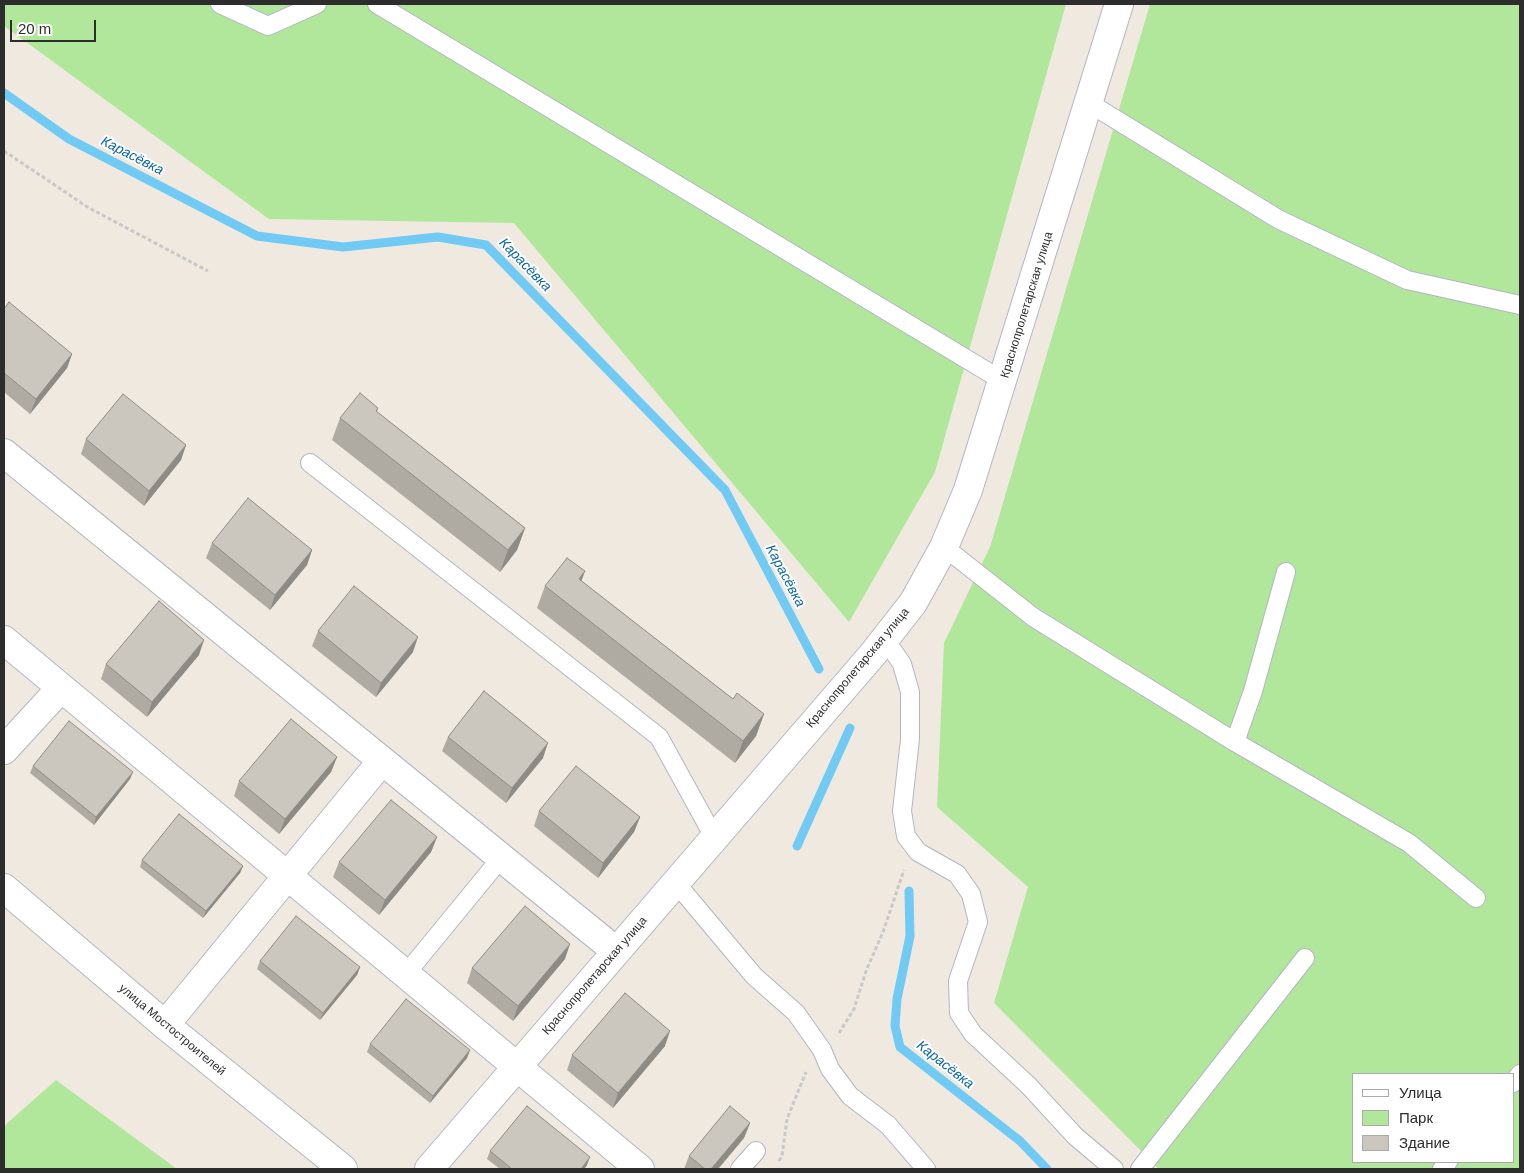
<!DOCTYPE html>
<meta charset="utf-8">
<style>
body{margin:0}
#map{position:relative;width:1524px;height:1173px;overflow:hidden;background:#efe9e0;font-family:Arial,sans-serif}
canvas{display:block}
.frame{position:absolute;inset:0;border:5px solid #2d2d2d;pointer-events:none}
.legend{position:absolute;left:1352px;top:1073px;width:162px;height:90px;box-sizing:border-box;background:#fff;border:1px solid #ababab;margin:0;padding:6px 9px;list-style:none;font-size:15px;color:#2d2d2d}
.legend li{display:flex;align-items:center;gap:10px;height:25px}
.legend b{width:25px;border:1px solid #ababab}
.scale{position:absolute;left:10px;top:20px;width:86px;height:22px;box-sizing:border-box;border:2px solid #2d2d2d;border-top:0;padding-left:6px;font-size:15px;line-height:18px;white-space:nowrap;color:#2d2d2d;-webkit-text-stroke:4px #fff;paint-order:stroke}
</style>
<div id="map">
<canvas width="1524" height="1173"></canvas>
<div class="frame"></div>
<ul class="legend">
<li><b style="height:6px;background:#fff"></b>Улица</li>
<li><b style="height:14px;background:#b1e79b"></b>Парк</li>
<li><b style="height:14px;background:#cbc7be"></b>Здание</li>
</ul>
<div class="scale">20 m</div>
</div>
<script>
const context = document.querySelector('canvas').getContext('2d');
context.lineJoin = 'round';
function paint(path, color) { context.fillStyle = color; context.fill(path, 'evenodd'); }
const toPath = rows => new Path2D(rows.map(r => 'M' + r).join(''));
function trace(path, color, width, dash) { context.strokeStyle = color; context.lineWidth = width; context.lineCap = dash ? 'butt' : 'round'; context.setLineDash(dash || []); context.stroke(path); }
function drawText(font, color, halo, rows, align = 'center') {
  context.font = font + ' Arial,sans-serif'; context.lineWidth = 4; context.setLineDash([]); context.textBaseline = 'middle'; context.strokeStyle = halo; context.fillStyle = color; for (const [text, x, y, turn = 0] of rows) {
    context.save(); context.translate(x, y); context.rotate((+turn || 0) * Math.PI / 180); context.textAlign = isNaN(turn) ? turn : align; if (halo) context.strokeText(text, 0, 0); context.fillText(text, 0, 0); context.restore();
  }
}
paint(toPath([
 [4,4,1066,4,935,472,849,622,514,223,269,219,4,26],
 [1150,4,1520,4,1520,1169,1159,1169,994,1003,1028,887,937,807,944,643,990,547],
 [1353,1074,1513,1074,1513,1162,1353,1162],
 [56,1080,177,1169,4,1169,4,1126]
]), '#b1e79b');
trace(toPath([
 [4,93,69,139,257,236,343,247,438,237,486,245,725,490,819,669],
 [797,846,850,728],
 [909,891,910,936,897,999,895,1026,900,1047,1020,1141,1047,1169]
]), '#71caf3', 9);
const lane = toPath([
 [220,4,268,26,317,4],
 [377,4,1003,381],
 [1089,103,1278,219,1407,280,1520,305],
 [310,463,659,737,714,837],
 [944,547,1033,617,1235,742,1409,843,1476,898],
 [885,639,902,664,910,692,910,739,902,811,906,836,918,852,957,874,971,894,978,922,958,981,959,1013,973,1034,1029,1086,1075,1136,1114,1169],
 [1235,742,1253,691,1286,572],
 [676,883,754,976,796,1013,822,1050,830,1069,850,1096,888,1125,926,1169],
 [405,975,501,858],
 [1513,1083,1520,1074],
 [740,1169,756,1151],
 [1140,1169,1305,958],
 [1442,1169,1448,1162]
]);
const street = toPath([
 [4,453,616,951],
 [4,640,640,1169],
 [4,750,60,689],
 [4,888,165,1025,343,1169],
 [165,1025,381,762],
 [429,1169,873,654,913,603,944,547,968,490,1119,4]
]);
trace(lane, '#b3b5c1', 20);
trace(street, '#b3b5c1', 30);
trace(toPath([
 [4,151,89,208,208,271],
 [839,1033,854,1009,866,971,883,932,904,870],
 [779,1161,782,1156,787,1119,806,1072]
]), '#c8c8c8', 3, [4, 2.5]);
trace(lane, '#fff', 18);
trace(street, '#fff', 28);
paint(toPath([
 [4,309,72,354,67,368,30,414,4,392],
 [378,408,377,412,525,528,517,550,500,572,332,440,340,418],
 [86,439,186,445,181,460,144,506,81,454],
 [212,543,312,550,307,565,270,610,206,558],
 [585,571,581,581,733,699,764,714,756,736,735,763,537,608,545,586],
 [318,631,413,652,376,697,312,646],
 [199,655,147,717,101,679,106,664],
 [448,737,543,758,506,803,442,751],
 [337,757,331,772,279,834,234,796,239,781],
 [33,766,130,779,94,825,30,773],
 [539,811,640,817,634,832,598,878,534,826],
 [437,837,431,852,379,915,333,877,339,862],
 [142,860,243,866,240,873,203,918,140,867],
 [565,959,513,1021,467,983,472,968],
 [260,961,360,967,357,975,320,1020,257,969],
 [370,1044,470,1050,467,1058,430,1103,367,1052],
 [665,1046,613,1108,567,1070,572,1055],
 [750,1123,744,1138,718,1169,684,1169,689,1156],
 [490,1151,587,1165,584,1169,500,1169,487,1159]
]), '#afaba3');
paint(toPath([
 [72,354,67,368,30,414,36,399],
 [186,445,181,460,144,506,149,491],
 [525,528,517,550,500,572,508,550],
 [312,550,307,565,270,610,275,595],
 [585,571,577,593,579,579],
 [418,637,413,652,376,697,381,683],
 [204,640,199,655,147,717,152,702],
 [764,714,756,736,735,763,743,741],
 [548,743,543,758,506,803,512,788],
 [337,757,331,772,279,834,285,819],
 [133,772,130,779,94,825,96,817],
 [640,817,634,832,598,878,603,863],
 [437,837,431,852,379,915,385,900],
 [243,866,240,873,203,918,206,911],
 [570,944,565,959,513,1021,518,1006],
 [360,967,357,975,320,1020,323,1013],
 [670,1031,665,1046,613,1108,618,1093],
 [470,1050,467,1058,430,1103,433,1096],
 [750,1123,744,1138,718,1169,711,1169],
 [590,1157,587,1165,584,1169,581,1169]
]), '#8e8b85');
const building = toPath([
 [9,302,72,354,36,399,4,373,4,309,9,302],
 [360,393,378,408,376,411,525,528,508,550,340,418,360,393],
 [123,394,186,445,149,491,86,439,123,394],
 [248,498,312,550,275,595,212,543,248,498],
 [567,558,585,571,579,579,733,699,737,693,764,714,743,741,545,586,567,558],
 [354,586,418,637,381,683,318,631,354,586],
 [159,601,204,640,152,702,106,664,159,601],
 [484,691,548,743,512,788,448,737,484,691],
 [291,719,337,757,285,819,239,781,291,719],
 [69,721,133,772,96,817,33,766,69,721],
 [576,766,640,817,603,863,539,811,576,766],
 [391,800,437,837,385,900,339,862,391,800],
 [179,814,243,866,206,911,142,860,179,814],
 [525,906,570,944,518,1006,472,968,525,906],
 [296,916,360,967,323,1013,260,961,296,916],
 [625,993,670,1031,618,1093,572,1055,625,993],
 [406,999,470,1050,433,1096,370,1044,406,999],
 [527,1106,590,1157,581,1169,512,1169,490,1151,527,1106],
 [730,1106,750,1123,711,1169,705,1169,689,1156,730,1106]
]);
paint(building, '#cbc7be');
trace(building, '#8e8b85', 1);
drawText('12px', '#2d2d2d', '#fff', [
 ["Краснопролетарская улица",1027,305,-73],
 ["Краснопролетарская улица",858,668,-50],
 ["Краснопролетарская улица",595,976,-49],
 ["улица Мостостроителей",172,1030,40]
]);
drawText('italic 14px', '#0968a6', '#fff', [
 ["Карасёвка",132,156,27],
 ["Карасёвка",525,265,46],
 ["Карасёвка",785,576,62],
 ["Карасёвка",945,1065,38]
]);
</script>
